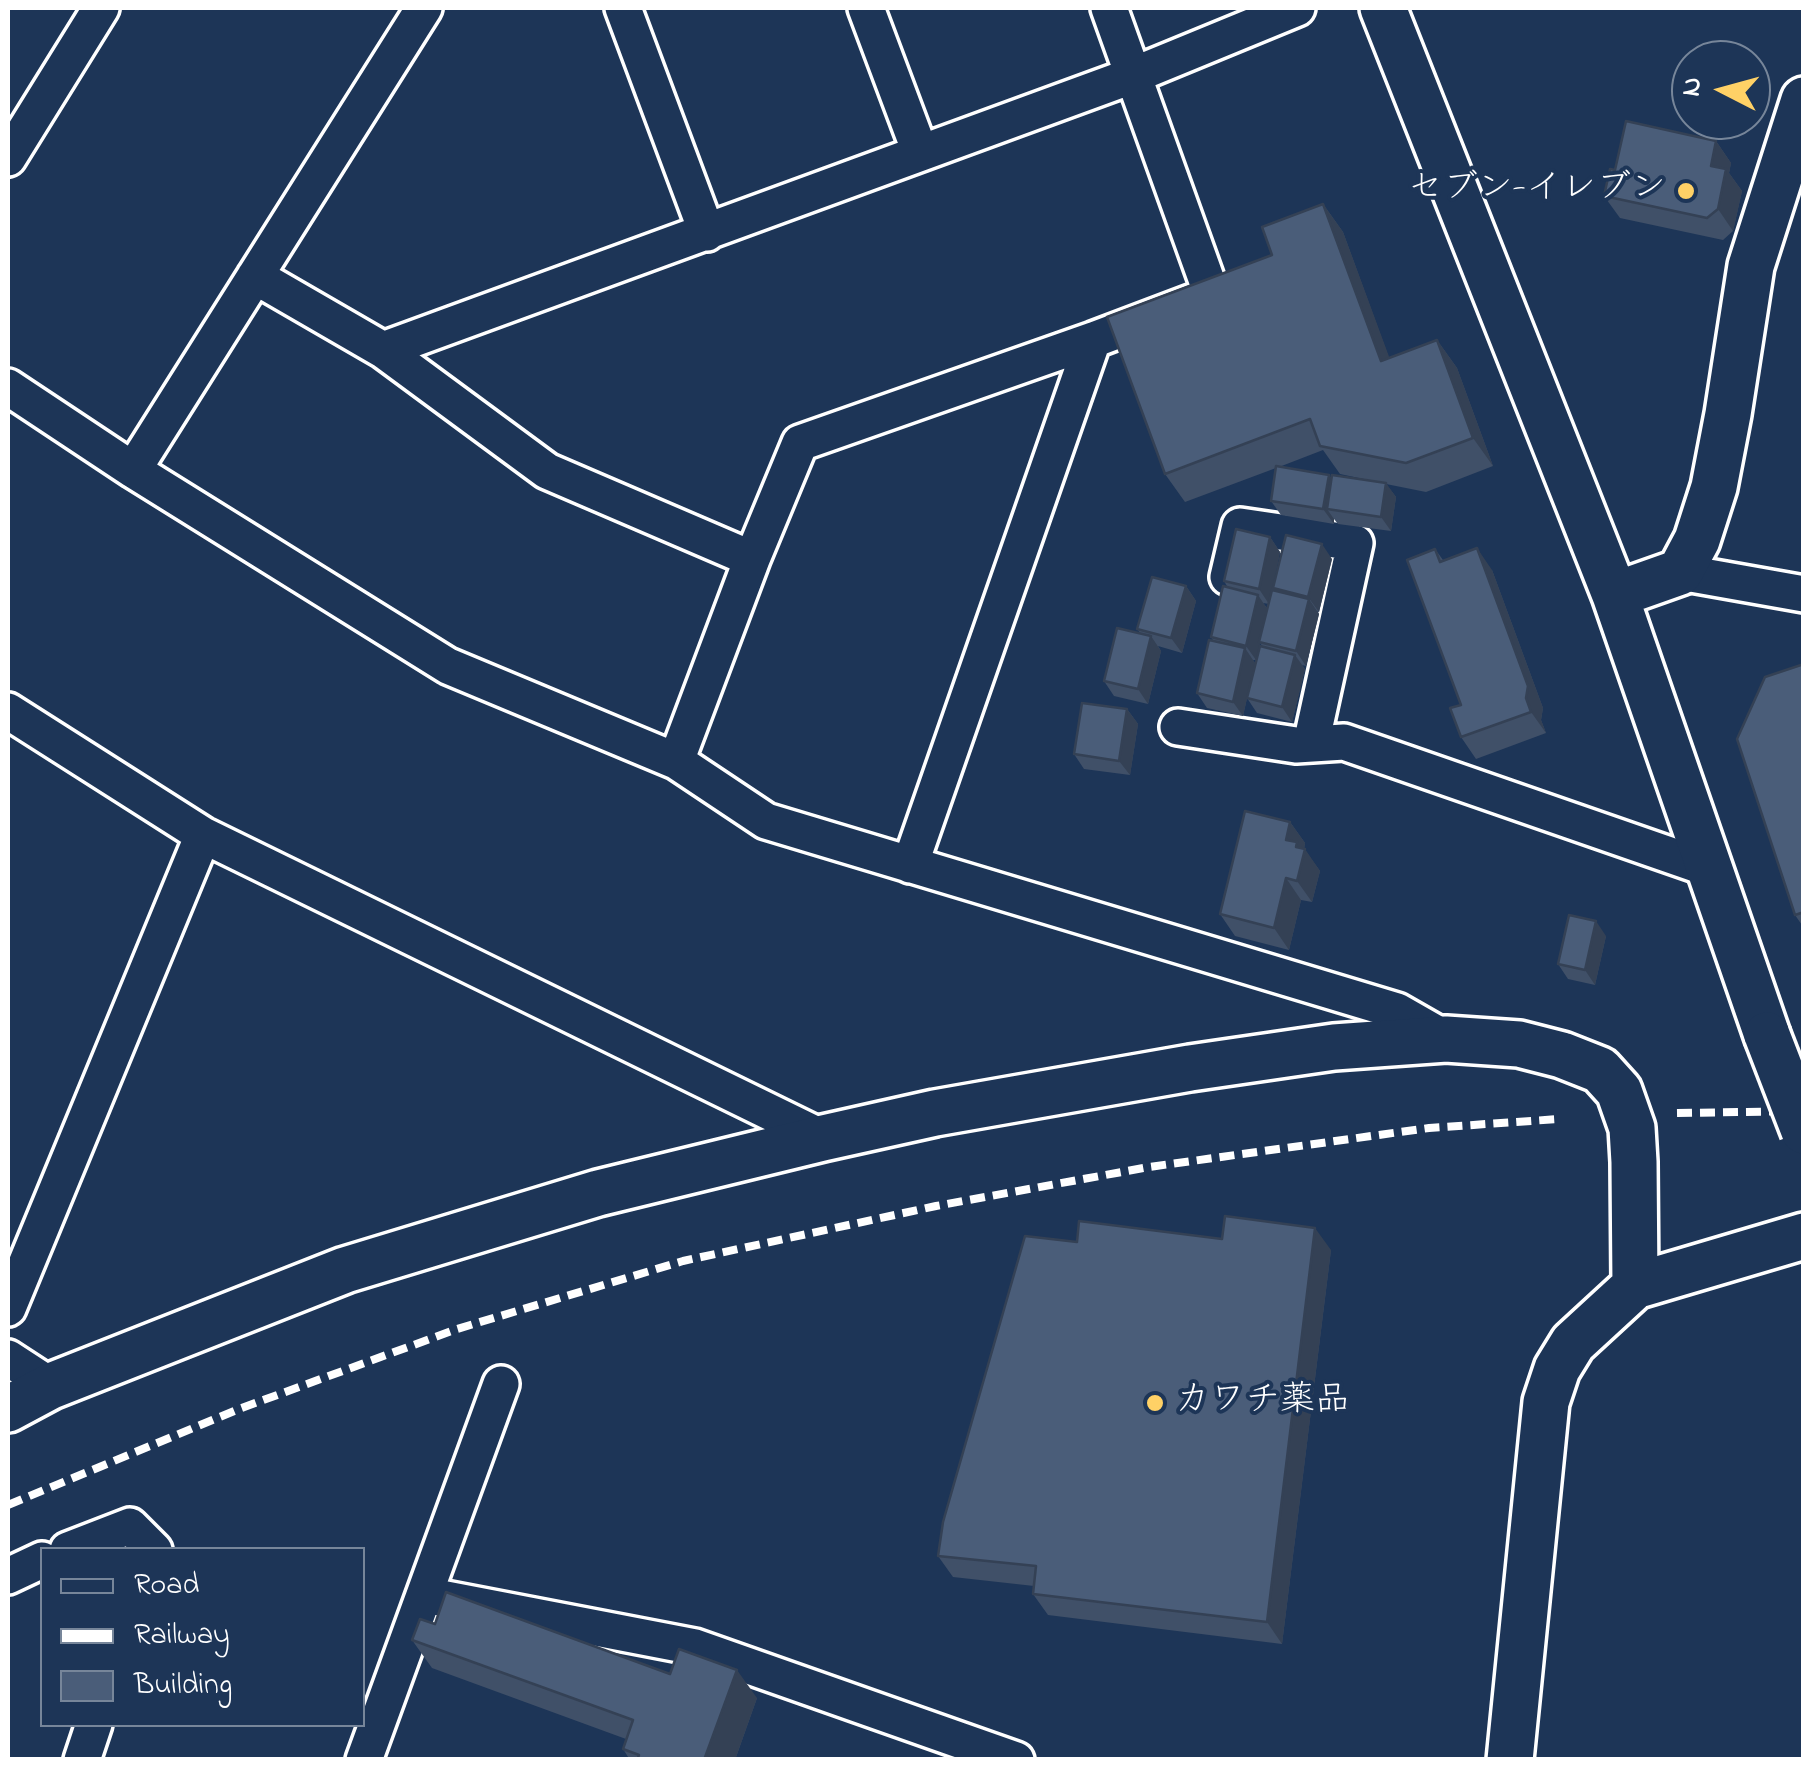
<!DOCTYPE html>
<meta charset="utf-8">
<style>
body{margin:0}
#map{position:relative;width:1811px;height:1767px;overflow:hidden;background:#1d3557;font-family:"Indie Flower",sans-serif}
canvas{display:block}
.frame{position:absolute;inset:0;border:10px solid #fff;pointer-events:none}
.legend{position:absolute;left:40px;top:1547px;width:325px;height:180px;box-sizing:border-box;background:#1d3557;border:2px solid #77869a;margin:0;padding:12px 18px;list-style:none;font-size:30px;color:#fff}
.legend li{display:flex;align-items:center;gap:20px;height:50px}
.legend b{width:50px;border:2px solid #77869a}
.north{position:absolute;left:1671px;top:40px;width:100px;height:100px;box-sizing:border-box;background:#1d3557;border:2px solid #77869a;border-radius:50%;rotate:276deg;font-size:28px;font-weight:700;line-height:40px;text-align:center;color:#fff}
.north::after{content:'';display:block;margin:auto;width:35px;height:45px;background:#ffd166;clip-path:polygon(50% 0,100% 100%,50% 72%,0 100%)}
</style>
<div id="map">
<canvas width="1811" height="1767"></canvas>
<div class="frame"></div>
<ul class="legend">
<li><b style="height:12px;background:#1d3557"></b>Road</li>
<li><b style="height:12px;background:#fff"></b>Railway</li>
<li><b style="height:28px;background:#4a5d79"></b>Building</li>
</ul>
<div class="north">N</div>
</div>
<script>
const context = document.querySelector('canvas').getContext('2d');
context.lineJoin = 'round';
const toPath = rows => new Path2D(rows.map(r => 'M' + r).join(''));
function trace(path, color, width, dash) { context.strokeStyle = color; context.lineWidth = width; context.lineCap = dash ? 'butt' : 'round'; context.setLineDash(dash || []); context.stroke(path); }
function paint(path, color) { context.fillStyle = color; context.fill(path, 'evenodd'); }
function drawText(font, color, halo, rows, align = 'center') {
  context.font = font + ' "Indie Flower","Klee One",sans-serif'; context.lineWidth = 8; context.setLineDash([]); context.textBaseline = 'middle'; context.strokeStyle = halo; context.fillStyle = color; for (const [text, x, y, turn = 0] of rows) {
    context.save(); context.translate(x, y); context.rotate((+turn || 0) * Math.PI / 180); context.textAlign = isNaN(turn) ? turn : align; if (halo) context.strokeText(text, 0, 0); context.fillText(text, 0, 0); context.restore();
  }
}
const minor = toPath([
 [623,8,707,233],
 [866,8,920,152],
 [8,158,101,8],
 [255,276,383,350,547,471,752,559],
 [383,350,1134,75,1297,8],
 [8,387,133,470,448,666,676,761,766,821,1397,1011,1446,1039],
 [133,470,424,8],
 [1680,572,1804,594],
 [1228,577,1240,526,1355,543,1311,744],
 [8,711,203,835,823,1138],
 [1178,727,1296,745,1344,742,1710,869],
 [676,761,752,559,800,443,1093,340,1212,295,1109,8],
 [910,865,1093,340],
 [8,1308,203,835],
 [8,1358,51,1386],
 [68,1550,130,1526,154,1550],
 [8,1576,42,1560],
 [425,1595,695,1647,1016,1760],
 [82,1760,94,1724],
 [364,1760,501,1384]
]);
const tertiary = toPath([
 [1383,8,1615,595,1767,1035],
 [1615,595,1680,572,1697,540,1714,487,1728,414,1751,266,1804,100],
 [8,1409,51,1386,345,1270,598,1193,823,1138,935,1113,1190,1068,1334,1047,1446,1039,1519,1044,1562,1055,1600,1070,1619,1091,1632,1128,1634,1162,1635,1286],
 [1510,1760,1546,1402,1557,1369,1573,1343,1635,1286,1804,1236]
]);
trace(minor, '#fff', 42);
trace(tertiary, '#fff', 52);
trace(minor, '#1d3557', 35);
trace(tertiary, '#1d3557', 45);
trace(toPath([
 [1677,1113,1804,1111],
 [8,1505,239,1409,457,1329,683,1261,936,1206,1149,1167,1429,1128,1559,1119]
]), '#fff', 8, [15, 8]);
const tertiaryBridge = toPath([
 [1767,1035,1804,1131]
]);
trace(tertiaryBridge, '#fff', 52, []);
trace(tertiaryBridge, '#1d3557', 45);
paint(toPath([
 [1716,141,1731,163,1729,173,1742,191,1733,231,1723,240,1620,218,1604,196,1615,170],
 [1323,204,1343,232,1389,358,1437,340,1457,368,1493,466,1426,492,1386,484,1396,497,1391,531,1338,524,1334,519,1334,524,1281,515,1271,501,1276,468,1185,502,1165,474,1272,255],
 [1323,450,1340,474,1368,480,1332,479,1329,475,1279,467],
 [1270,537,1280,552,1269,604,1263,603,1268,609,1275,591,1273,588,1332,559,1319,612,1317,611,1319,614,1306,666,1302,665,1305,669,1292,722,1257,713,1247,698,1243,716,1207,708,1197,693,1214,642,1211,637,1228,588,1224,581],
 [1260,643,1263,647,1255,663,1253,660,1256,660],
 [1435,549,1443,560,1492,570,1543,708,1541,720,1546,733,1476,759,1461,737,1461,705],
 [1186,586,1196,601,1182,653,1158,646,1161,651,1148,704,1114,696,1104,681,1141,634,1137,629],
 [1804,664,1804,928,1795,915],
 [1127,709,1138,724,1130,775,1084,769,1074,754],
 [1290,822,1305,843,1304,849,1320,871,1312,902,1301,900,1289,950,1235,936,1220,914],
 [1606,936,1595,985,1568,979,1558,964],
 [1222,1239,1331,1250,1282,1644,1048,1615,1033,1594,1034,1586,953,1577,938,1556,1077,1242],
 [435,1624,670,1674,757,1698,735,1760,630,1760,623,1749,626,1739,432,1668,412,1640]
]), '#405068');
paint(toPath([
 [1716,141,1731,163,1729,173,1742,191,1733,231,1718,209,1711,166],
 [1323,204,1343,232,1401,389,1381,361],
 [1437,340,1457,368,1493,466,1473,438],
 [1329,475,1339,490,1327,509,1334,519,1334,524,1323,509],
 [1386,483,1396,497,1391,531,1381,517],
 [1270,537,1280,552,1269,604,1259,589],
 [1322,544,1332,559,1319,612,1308,597],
 [1477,548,1492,570,1543,708,1541,720,1546,733,1531,712],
 [1186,586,1196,601,1182,653,1171,638],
 [1258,595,1268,610,1256,660,1246,646],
 [1309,599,1319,614,1306,666,1296,651],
 [1151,636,1161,651,1148,704,1138,689],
 [1245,648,1255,663,1243,716,1233,702],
 [1295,655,1305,669,1292,722,1282,707],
 [1127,709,1138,724,1130,775,1119,761],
 [1290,822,1305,843,1304,851,1305,849,1320,871,1312,902,1297,881,1286,840],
 [1286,878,1301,900,1289,950,1274,928],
 [1596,921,1606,936,1595,985,1585,970],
 [1315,1228,1331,1250,1282,1644,1267,1622],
 [737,1670,757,1698,735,1760,704,1760]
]), '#344155');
const building = toPath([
 [1626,121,1716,141,1711,166,1726,169,1718,209,1707,218,1604,196,1610,169,1615,170,1626,121],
 [1323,204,1381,361,1437,340,1473,438,1406,463,1320,446,1310,419,1165,474,1107,317,1272,255,1262,227,1323,204],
 [1276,466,1329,475,1323,509,1271,501,1276,466],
 [1332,475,1386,483,1381,517,1327,509,1332,475],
 [1236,529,1270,537,1259,589,1224,581,1236,529],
 [1286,535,1322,544,1308,597,1273,588,1286,535],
 [1477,548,1528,686,1526,698,1531,712,1461,737,1450,708,1461,705,1407,560,1435,549,1440,562,1477,548],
 [1152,577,1186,586,1171,638,1137,629,1152,577],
 [1223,586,1258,595,1246,646,1211,637,1223,586],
 [1272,590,1309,599,1296,651,1259,642,1272,590],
 [1117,628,1151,636,1138,689,1104,681,1117,628],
 [1209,640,1245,648,1233,702,1197,693,1209,640],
 [1260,646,1295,655,1282,707,1247,698,1260,646],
 [1804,664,1804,912,1795,915,1737,739,1765,677,1804,664],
 [1082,703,1127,709,1119,761,1074,754,1082,703],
 [1245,811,1290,822,1286,840,1297,842,1296,847,1305,849,1297,881,1286,878,1274,928,1220,914,1245,811],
 [1569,915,1596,921,1585,970,1558,964,1569,915],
 [1225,1216,1315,1228,1267,1622,1033,1594,1036,1566,938,1556,943,1522,1025,1236,1077,1242,1079,1221,1222,1239,1225,1216],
 [446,1592,670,1674,679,1649,737,1670,704,1760,637,1760,639,1755,623,1749,633,1720,412,1640,420,1619,435,1624,446,1592]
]);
paint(building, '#4a5d79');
trace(building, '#344155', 2.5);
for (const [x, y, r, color] of [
 [1686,191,10,"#ffd166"],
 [1155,1403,10,"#ffd166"]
]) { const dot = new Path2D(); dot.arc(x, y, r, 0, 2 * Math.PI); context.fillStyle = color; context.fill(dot); trace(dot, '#1d3557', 4); }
drawText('35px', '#fff', '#1d3557', [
 ["セブン-イレブン",1666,191],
 ["カワチ薬品",1175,1403,"left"]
], 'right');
</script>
